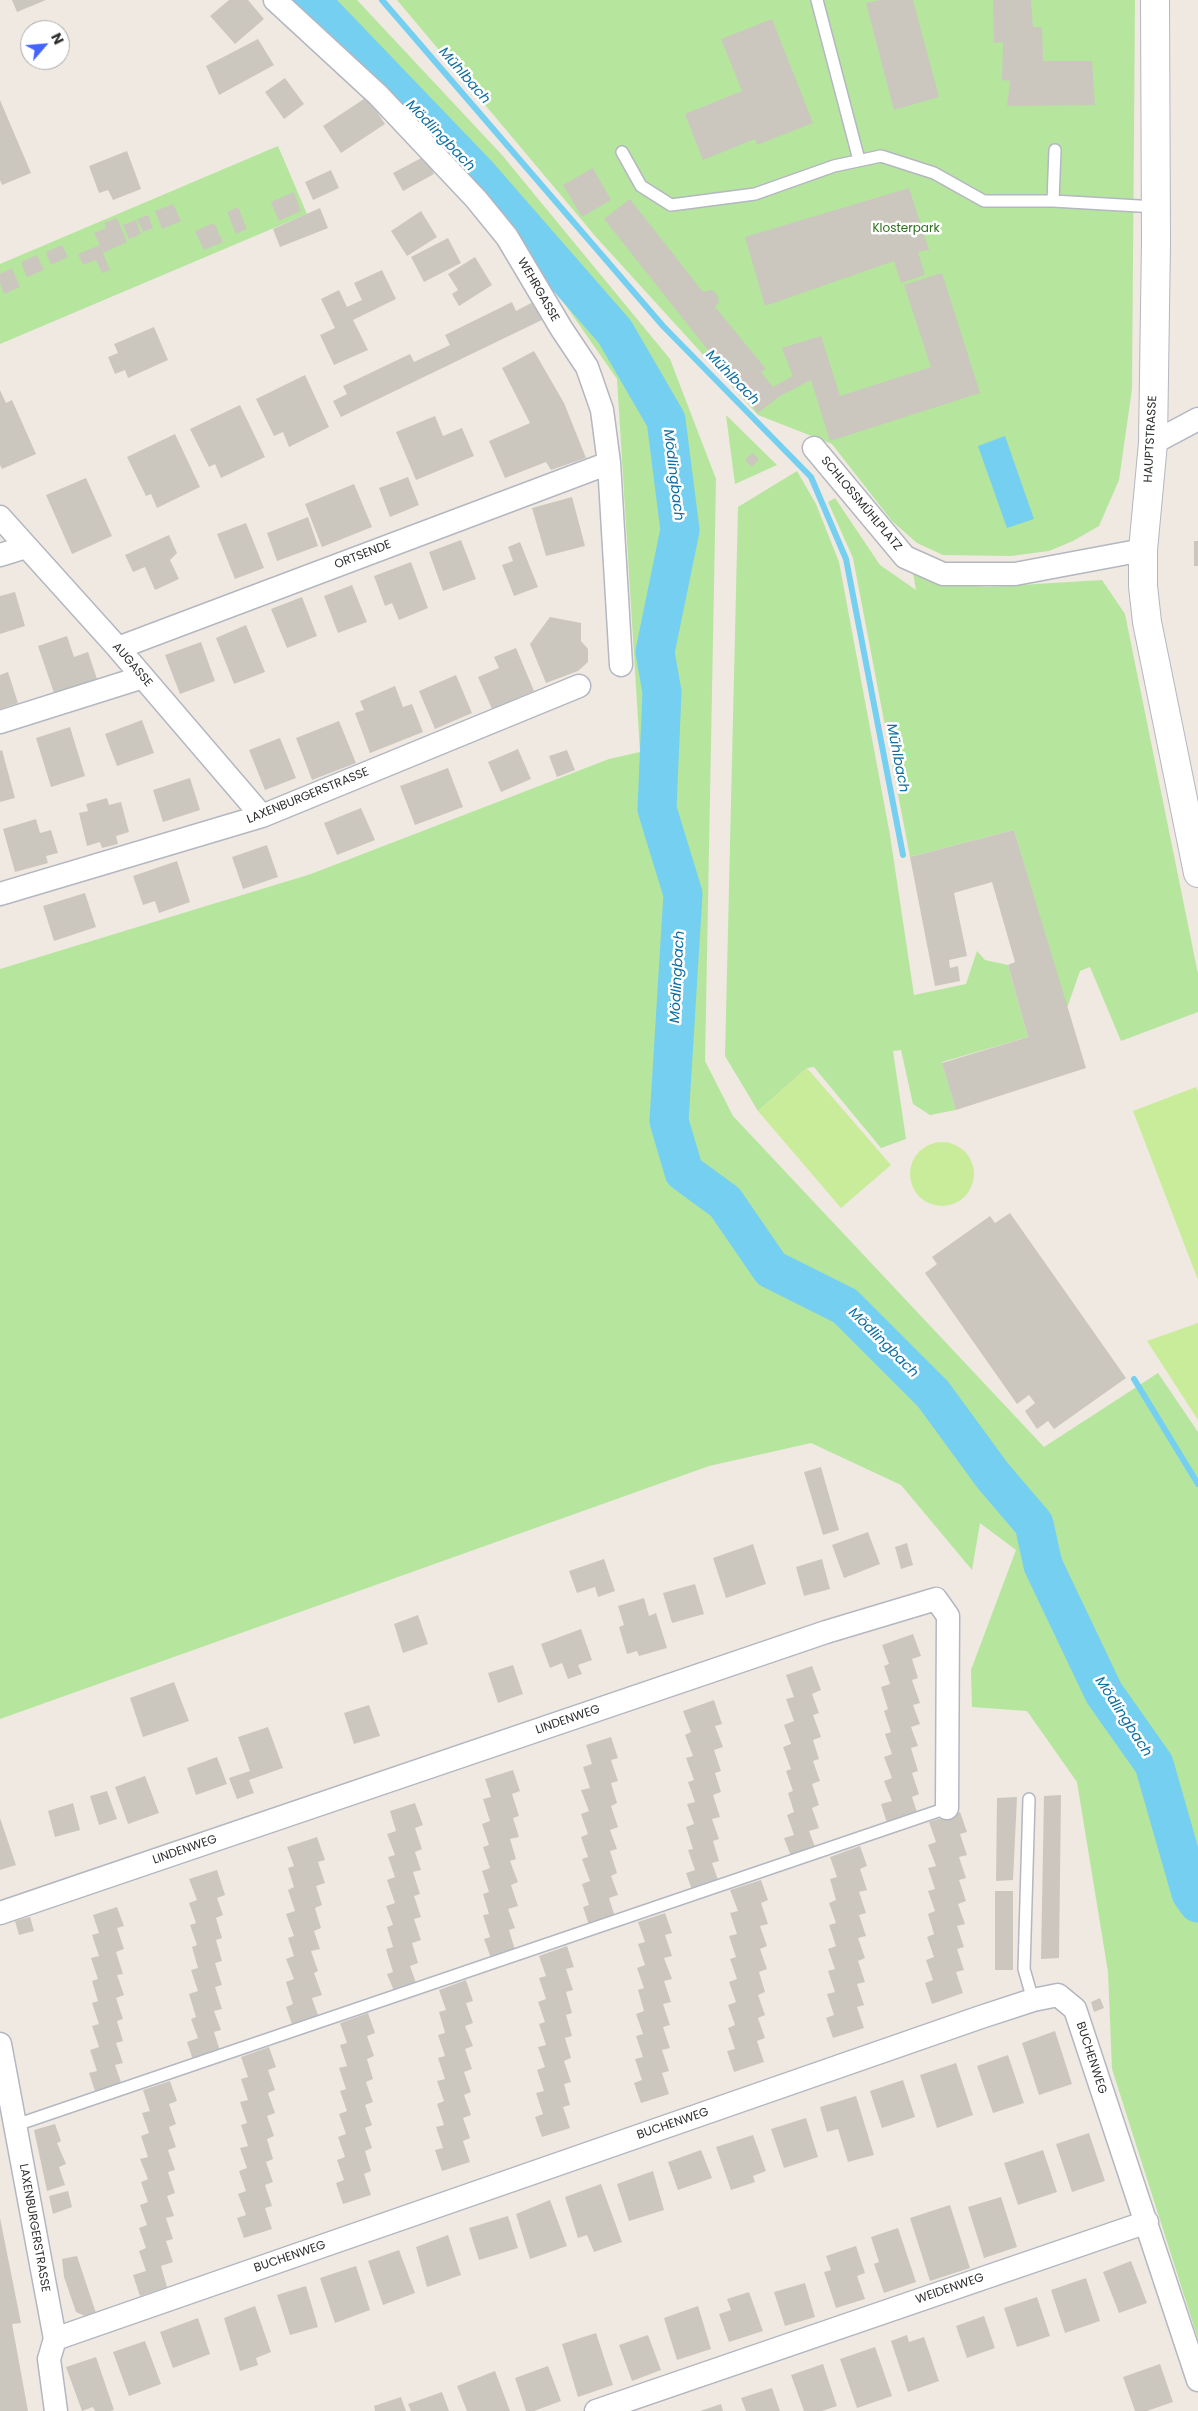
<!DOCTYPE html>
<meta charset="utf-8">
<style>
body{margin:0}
#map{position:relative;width:1198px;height:2411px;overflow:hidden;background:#efe9e1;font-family:Poppins,sans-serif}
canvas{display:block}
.north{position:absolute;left:20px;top:20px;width:50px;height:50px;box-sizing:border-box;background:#fff;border:1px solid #ababab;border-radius:50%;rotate:63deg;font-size:14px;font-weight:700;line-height:20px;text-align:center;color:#2e2e2e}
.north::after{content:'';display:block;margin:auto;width:18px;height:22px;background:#4264fb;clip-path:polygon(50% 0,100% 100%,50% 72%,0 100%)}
</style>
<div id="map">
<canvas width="1198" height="2411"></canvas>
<div class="north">N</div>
</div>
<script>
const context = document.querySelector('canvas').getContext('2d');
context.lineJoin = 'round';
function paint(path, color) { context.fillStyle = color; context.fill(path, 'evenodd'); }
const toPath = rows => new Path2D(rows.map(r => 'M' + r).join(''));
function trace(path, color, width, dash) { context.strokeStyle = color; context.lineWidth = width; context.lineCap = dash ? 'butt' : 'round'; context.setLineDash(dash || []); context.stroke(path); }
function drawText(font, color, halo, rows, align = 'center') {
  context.font = font + ' Poppins,sans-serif'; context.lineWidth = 5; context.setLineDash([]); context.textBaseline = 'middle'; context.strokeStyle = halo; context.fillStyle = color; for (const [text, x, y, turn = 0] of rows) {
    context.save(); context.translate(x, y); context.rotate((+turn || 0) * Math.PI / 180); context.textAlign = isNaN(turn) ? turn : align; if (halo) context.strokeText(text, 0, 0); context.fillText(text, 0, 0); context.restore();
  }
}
paint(toPath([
 [293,0,357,0,502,155,670,359,716,479,705,1061,733,1116,1044,1447,1158,1373,1198,1432,1198,2339,1112,2069,1108,1972,1077,1782,1027,1711,972,1707,971,1670,1016,1550,980,1523,972,1570,901,1485,811,1443,709,1466,0,1719,0,969,311,874,609,759,640,752,617,379,507,221,512,205,371,47,342,46],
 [397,0,1135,0,1132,389,1119,480,1099,526,1073,541,1049,551,1011,556,943,555,917,543,892,521,832,444,758,415,596,237],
 [278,146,307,214,0,344,0,264],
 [726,415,777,465,735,484],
 [797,471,816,504,839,562,890,835,914,995,966,984,977,951,985,960,1008,965,1028,1037,942,1062,956,1110,930,1115,913,1104,901,1050,893,1051,906,1139,881,1148,814,1067,807,1068,758,1111,725,1056,738,507],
 [835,498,880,565,916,590,912,567,939,583,988,587,1102,580,1125,614,1198,974,1198,1012,1121,1041,1090,967,1080,971,1067,1008,1014,830,910,857,853,558,828,502]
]), '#b6e59e');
paint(toPath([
 [807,1068,891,1165,841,1208,758,1111],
 [1196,1087,1198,1091,1198,1280,1133,1111],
 '910 1174a32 32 0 1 1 64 0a32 32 0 1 1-64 0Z',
 [1198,1323,1198,1420,1147,1341]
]), '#c9ec9a');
paint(toPath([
 [1005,436,1034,519,1007,528,978,446]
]), '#75cff0');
trace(toPath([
 [382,0,663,326,811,477,846,559,903,855],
 [1134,1379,1198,1484]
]), '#75cff0', 6);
trace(toPath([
 [310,0,478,175,615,332,666,420,680,530,655,652,662,692,657,809,683,894,669,1121,684,1172,725,1202,771,1269,845,1306,933,1394,993,1476,1034,1524,1043,1565,1104,1693,1154,1764,1191,1893,1198,1903]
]), '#75cff0', 39);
paint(toPath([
 [12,0,46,0,17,12],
 [229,0,248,0,264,19,235,44,210,16],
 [880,0,913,0,939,97,894,110,866,3],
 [993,0,1031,0,1033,27,1042,27,1043,61,1092,61,1095,105,1007,106,1010,81,1002,80,1003,42,994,43],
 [772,19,813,123,757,145,755,139,703,160,685,114,742,91,721,39],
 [258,39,274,65,219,95,206,66],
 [285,78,304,104,284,119,265,92],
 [367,97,385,124,341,153,323,126],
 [0,100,31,173,2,185,0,180],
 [127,151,141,189,113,200,108,190,99,193,89,166],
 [425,156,434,174,403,191,393,173],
 [593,168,611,200,582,217,563,185],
 [331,170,339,188,313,200,305,182],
 [909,188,929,250,918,252,925,275,901,283,894,261,765,306,745,237],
 [294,192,301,211,279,221,271,202],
 [630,199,703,292,711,290,717,294,719,302,715,307,766,369,761,372,773,387,793,376,782,348,821,336,840,396,931,367,904,285,942,273,980,393,830,441,811,380,780,396,758,413,604,219],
 [173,204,181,221,162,229,155,211],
 [238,207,247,229,236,234,227,212],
 [320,208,328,228,280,247,273,229],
 [421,211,437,237,407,256,391,231],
 [148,215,153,228,143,232,137,219],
 [117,218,127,242,103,253,110,270,102,273,96,260,83,265,78,254,100,245,94,233,106,228,104,223],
 [136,220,141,234,129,239,123,225],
 [214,223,223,242,204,250,195,231],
 [448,238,461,263,424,282,411,257],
 [62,245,68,257,51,265,46,252],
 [37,255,44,270,27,277,21,262],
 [475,257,492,285,459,306,452,294,458,290,448,274],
 [12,268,20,287,4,294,0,283,0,274],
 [382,270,396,299,353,320,368,350,334,365,320,335,335,328,321,299,339,290,347,307,362,300,354,283],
 [535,301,544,319,341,417,333,401,347,394,343,386,410,354,414,362,450,345,445,335,512,302,516,311],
 [154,327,168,360,128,378,125,370,115,374,108,357,118,353,114,344],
 [534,351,564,403,586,458,551,470,546,462,505,478,489,441,530,423,502,368],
 [305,375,329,427,289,447,283,432,274,436,256,399],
 [0,390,6,403,12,400,36,454,2,469,0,465],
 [240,405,265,457,221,478,215,464,209,467,190,429],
 [435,416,443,436,462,428,474,456,416,480,396,432],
 [175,434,200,487,157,508,151,494,146,496,127,457],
 [752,453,759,459,752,467,745,460],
 [408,477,419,505,390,517,379,488],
 [86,478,112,536,72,554,46,495],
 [354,484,372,527,322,547,305,504],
 [572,497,585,546,546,556,532,508],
 [308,517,318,546,277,561,267,533],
 [246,523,264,568,235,579,217,534],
 [169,535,177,553,170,560,179,579,155,590,145,567,133,572,125,555],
 [461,540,476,579,443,591,429,552],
 [1194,541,1198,541,1198,566,1194,566],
 [520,542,538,587,514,596,502,565,513,561,508,547],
 [411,562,428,608,399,620,392,603,385,606,374,576],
 [352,585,367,622,338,633,324,596],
 [15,592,25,626,0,634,0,596],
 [302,597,317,636,287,648,271,609],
 [550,617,581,623,581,641,588,649,588,662,578,671,546,683,530,644],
 [246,625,265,672,234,684,216,638],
 [67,636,74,657,88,652,98,682,55,696,38,646],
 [201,642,215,681,180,694,165,655],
 [516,648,534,691,492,709,478,677,499,668,494,657],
 [8,672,18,703,0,709,0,675],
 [456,675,472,713,435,729,419,691],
 [395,686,403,707,412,704,423,732,370,753,355,713,364,710,360,701],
 [142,720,154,753,117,766,105,734],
 [339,721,356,763,312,780,296,738],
 [70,727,85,776,51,787,36,738],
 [280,738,296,778,265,790,249,750],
 [518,749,531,779,501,792,488,762],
 [2,750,15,798,0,802,0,751],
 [567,750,575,770,557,777,549,756],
 [448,768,463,807,415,825,400,786],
 [190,778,200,810,163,822,153,790],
 [107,798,109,805,121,802,129,832,116,836,118,844,102,848,100,842,87,846,79,813,88,811,86,804],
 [361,808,375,840,337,855,324,823],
 [36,819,40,833,51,830,58,853,46,856,48,863,15,872,3,829],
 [1014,830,1086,1068,956,1110,942,1063,1028,1037,1008,965,1015,962,992,882,954,893,967,956,949,960,950,968,958,966,960,981,935,986,910,857],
 [267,845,278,877,243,889,232,857],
 [177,861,190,902,159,913,155,901,143,905,133,876],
 [85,893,96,927,54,941,43,906],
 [1010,1213,1126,1378,1054,1429,1048,1421,1037,1429,1025,1411,1035,1403,1029,1395,1017,1404,925,1273,937,1264,932,1257,990,1216,995,1223],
 [821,1467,839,1530,823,1535,804,1472],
 [868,1532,880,1564,844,1578,832,1545],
 [907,1543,913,1565,901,1569,895,1547],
 [753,1544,766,1584,726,1598,713,1558],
 [604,1559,615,1591,598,1597,595,1587,577,1593,569,1571],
 [822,1559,830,1589,804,1596,796,1567],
 [695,1584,704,1614,672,1623,663,1593],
 [644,1598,649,1616,656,1613,667,1648,639,1656,637,1651,627,1654,619,1627,624,1625,618,1606],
 [418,1615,428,1644,403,1653,394,1624],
 [581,1629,592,1660,578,1665,582,1674,568,1679,562,1663,550,1668,541,1644],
 [913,1634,921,1656,912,1659,918,1678,912,1680,920,1703,913,1705,920,1724,911,1727,918,1746,911,1748,918,1771,912,1773,919,1794,912,1797,917,1812,887,1823,881,1804,892,1801,884,1781,892,1778,884,1757,892,1754,885,1734,891,1732,884,1711,888,1709,881,1687,890,1684,884,1666,889,1664,882,1645],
 [513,1665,523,1694,498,1703,488,1673],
 [812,1666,821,1690,812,1694,819,1713,813,1715,821,1737,813,1740,819,1759,813,1761,820,1781,812,1784,819,1805,812,1808,819,1828,809,1831,815,1847,791,1856,784,1838,794,1835,787,1815,794,1812,788,1793,793,1791,786,1771,791,1769,783,1747,791,1744,784,1725,794,1721,786,1699,794,1697,786,1675],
 [174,1682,189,1721,143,1737,130,1698],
 [714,1700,722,1724,715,1726,723,1747,714,1750,721,1771,715,1773,721,1792,713,1795,720,1817,712,1819,719,1839,713,1841,719,1861,712,1863,718,1880,692,1890,686,1873,695,1870,688,1850,693,1849,686,1827,694,1824,687,1804,695,1802,688,1782,694,1780,686,1758,693,1756,685,1735,691,1732,683,1711],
 [369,1705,380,1736,354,1744,344,1713],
 [268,1727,283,1768,249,1780,254,1793,237,1799,229,1778,250,1771,238,1737],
 [611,1737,618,1758,611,1760,618,1781,611,1783,617,1803,611,1806,618,1827,610,1830,617,1849,610,1851,617,1873,611,1876,618,1895,609,1898,615,1917,589,1925,583,1907,589,1905,582,1884,590,1881,582,1859,588,1857,581,1837,588,1834,581,1814,589,1811,581,1790,590,1788,583,1767,592,1764,586,1745],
 [217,1757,227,1784,196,1795,187,1768],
 [513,1770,520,1791,512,1794,519,1816,513,1818,519,1837,510,1839,516,1859,510,1861,518,1882,511,1885,518,1906,508,1909,515,1928,509,1930,515,1950,491,1958,484,1939,490,1937,483,1915,489,1914,483,1894,489,1892,482,1871,490,1868,483,1847,489,1845,482,1824,490,1821,483,1799,491,1797,485,1779],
 [145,1776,159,1813,128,1824,115,1787],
 [107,1791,117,1819,99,1825,90,1796],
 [1061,1795,1059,1958,1041,1959,1044,1796],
 [1017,1797,1013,1880,996,1881,997,1798],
 [73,1803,80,1830,55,1837,48,1811],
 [415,1803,423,1825,415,1828,422,1849,415,1852,421,1870,413,1872,420,1894,414,1896,421,1917,414,1919,421,1940,412,1943,418,1963,410,1966,416,1983,394,1991,387,1974,393,1972,386,1949,393,1947,387,1927,393,1925,386,1906,395,1903,387,1880,395,1877,388,1857,395,1855,387,1834,396,1831,390,1811],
 [960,1812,967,1832,960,1834,967,1855,959,1857,966,1878,959,1880,966,1901,958,1904,965,1924,957,1926,964,1947,957,1949,964,1970,956,1972,963,1993,932,2004,925,1983,933,1980,926,1960,934,1957,927,1937,934,1934,928,1914,935,1911,928,1891,935,1889,928,1868,936,1866,928,1845,936,1842,929,1822],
 [0,1818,16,1865,0,1870],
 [317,1837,325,1860,318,1862,325,1883,316,1886,322,1905,315,1908,321,1928,314,1931,320,1949,311,1951,318,1971,314,1973,322,1995,312,1998,319,2018,293,2027,286,2007,293,2004,286,1982,294,1979,286,1959,294,1956,288,1938,294,1936,286,1914,295,1911,288,1890,294,1887,288,1868,294,1866,287,1847],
 [860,1846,867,1866,860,1869,867,1890,859,1892,866,1913,859,1915,866,1936,858,1938,865,1958,858,1961,865,1982,857,1984,864,2005,857,2007,864,2028,833,2038,826,2018,834,2015,827,1994,835,1992,828,1971,835,1969,828,1949,836,1946,829,1925,836,1923,829,1903,836,1900,830,1879,837,1877,830,1857],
 [217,1870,225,1895,217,1898,223,1915,216,1918,222,1938,216,1940,222,1961,215,1963,222,1985,215,1987,222,2009,214,2011,221,2030,214,2032,220,2051,193,2060,187,2042,198,2038,191,2019,196,2017,189,1994,198,1991,191,1970,198,1968,192,1947,197,1945,190,1925,196,1923,189,1903,197,1900,189,1879],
 [761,1880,768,1900,761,1903,768,1924,760,1926,767,1946,760,1949,767,1969,759,1972,765,1992,758,1995,765,2015,758,2018,765,2038,757,2041,764,2062,734,2072,727,2051,735,2049,728,2028,735,2025,728,2005,736,2002,729,1982,737,1979,730,1959,736,1957,729,1936,737,1934,730,1913,738,1911,730,1890],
 [995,1891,1013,1891,1013,1970,995,1970],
 [117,1907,124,1926,117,1928,124,1949,116,1952,123,1974,117,1975,124,1995,116,1998,123,2019,117,2021,123,2041,116,2043,123,2063,115,2065,122,2085,96,2094,89,2073,97,2071,90,2050,99,2047,92,2026,99,2024,92,2003,98,2001,92,1981,98,1979,91,1958,99,1956,92,1935,99,1933,93,1915],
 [665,1913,672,1933,665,1935,672,1956,664,1958,672,1979,664,1981,671,2002,663,2004,670,2025,663,2027,670,2048,662,2050,669,2071,662,2073,669,2094,641,2103,634,2083,642,2080,635,2059,643,2057,636,2036,643,2034,636,2014,644,2011,638,1990,644,1988,637,1968,645,1965,638,1944,645,1942,638,1922],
 [30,1917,34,1931,19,1935,15,1921],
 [567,1946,574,1967,566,1969,573,1990,566,1992,572,2013,566,2015,572,2036,565,2038,571,2058,564,2061,571,2082,564,2084,570,2105,563,2107,570,2128,542,2137,535,2117,543,2114,536,2093,544,2091,537,2070,545,2067,538,2047,546,2045,539,2024,545,2022,538,2002,546,1999,539,1978,546,1976,539,1956],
 [466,1980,473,2001,466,2003,473,2023,465,2026,473,2046,465,2049,472,2069,464,2072,471,2092,464,2095,471,2115,463,2118,470,2138,463,2141,470,2162,442,2171,435,2150,443,2148,436,2127,444,2125,437,2104,444,2101,437,2081,445,2079,438,2058,445,2056,438,2035,445,2033,439,2012,446,2010,439,1990],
 [1100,1998,1104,2008,1094,2012,1091,2002],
 [368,2013,375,2033,367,2036,374,2056,367,2059,373,2079,366,2082,373,2102,365,2105,372,2125,365,2128,372,2148,365,2151,371,2171,364,2174,371,2195,343,2204,336,2183,344,2180,337,2160,345,2157,338,2137,346,2134,339,2114,347,2111,340,2091,346,2089,339,2068,347,2066,340,2045,347,2043,340,2023],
 [1055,2031,1072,2084,1039,2095,1022,2043],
 [269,2047,276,2067,268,2070,275,2090,268,2093,275,2113,267,2116,274,2136,267,2139,273,2159,266,2162,273,2182,265,2185,272,2206,265,2208,272,2229,244,2238,237,2218,246,2215,238,2194,246,2191,239,2171,247,2168,240,2148,248,2146,241,2125,247,2123,240,2102,248,2100,241,2079,248,2077,241,2057],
 [1008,2055,1024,2103,993,2113,977,2066],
 [956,2063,973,2115,937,2128,920,2075],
 [903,2080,915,2117,882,2128,870,2091],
 [170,2081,177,2101,169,2104,176,2124,169,2127,176,2147,168,2150,175,2170,168,2172,175,2193,167,2196,174,2216,166,2218,173,2239,166,2241,173,2262,161,2266,167,2287,140,2296,133,2275,146,2271,139,2251,146,2248,139,2228,147,2225,140,2205,148,2202,141,2182,148,2179,140,2159,148,2157,141,2136,149,2133,142,2113,150,2111,143,2090],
 [856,2096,874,2155,848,2162,838,2129,827,2132,820,2107],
 [806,2118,818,2157,784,2168,771,2129],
 [55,2124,61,2141,57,2143,66,2164,59,2167,65,2185,47,2191,34,2130],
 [1089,2133,1105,2181,1072,2192,1056,2144],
 [753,2135,766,2171,753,2176,755,2182,731,2190,716,2147],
 [701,2150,712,2178,678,2190,668,2162],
 [1043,2150,1057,2192,1018,2205,1004,2163],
 [653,2171,664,2210,629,2221,617,2184],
 [601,2184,622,2242,594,2252,587,2235,578,2238,565,2197],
 [68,2191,72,2207,53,2214,49,2196],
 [1001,2197,1017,2247,984,2258,968,2207],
 [550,2200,567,2246,530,2259,516,2214],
 [950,2205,970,2268,930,2281,910,2218],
 [508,2216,518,2248,479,2260,469,2228],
 [0,2218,21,2323,12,2324,28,2411,0,2411],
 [898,2228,916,2282,884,2293,874,2264,879,2262,871,2237],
 [448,2235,461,2275,427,2287,416,2247],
 [856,2246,865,2273,857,2276,865,2299,836,2308,824,2272,831,2270,826,2256],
 [399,2250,415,2293,383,2305,368,2261],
 [77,2256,96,2313,87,2317,76,2312,64,2277,62,2259],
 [1131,2261,1147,2303,1119,2313,1103,2272],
 [356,2266,370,2310,335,2323,320,2278],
 [1086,2278,1100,2321,1065,2333,1051,2290],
 [805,2283,815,2317,785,2326,774,2292],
 [306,2286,318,2327,290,2335,277,2295],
 [749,2292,763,2331,729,2342,719,2314,731,2310,727,2299],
 [1037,2297,1050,2336,1017,2347,1004,2308],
 [255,2306,271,2352,256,2358,258,2365,240,2371,224,2318],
 [698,2306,711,2349,677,2360,664,2318],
 [984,2316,995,2348,967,2358,956,2326],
 [198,2318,210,2354,173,2368,160,2332],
 [596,2333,613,2385,578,2397,562,2344],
 [648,2335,661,2370,632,2381,619,2345],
 [907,2335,909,2342,924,2337,939,2381,908,2392,891,2341],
 [145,2341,161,2384,129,2396,113,2352],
 [875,2347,892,2396,857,2408,840,2359],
 [96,2357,114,2410,110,2411,95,2411,93,2407,82,2411,66,2367],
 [823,2364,837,2406,822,2411,804,2411,791,2375],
 [1160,2364,1173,2402,1147,2411,1135,2411,1123,2377],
 [548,2366,561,2401,534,2411,526,2411,515,2378],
 [495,2371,510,2411,467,2411,457,2386],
 [772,2388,780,2411,746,2411,741,2398],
 [442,2392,449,2411,411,2411,408,2404],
 [401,2397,406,2411,375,2411,374,2406],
 [721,2404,723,2411,700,2411]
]), '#cbc7bf');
const lane = toPath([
 [817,0,859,160],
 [622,152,641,186,671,205,755,194,834,166,881,156,934,173,984,201,1053,201,1156,207],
 [1053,201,1055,150],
 [1029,1799,1024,1969,1033,2000],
 [16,2125,947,1808]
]);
const street = toPath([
 [275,0,378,95,476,199,507,237,561,328,587,367,602,410,609,463,621,665],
 [1153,443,1198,419],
 [814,448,905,557,943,574,1015,574,1143,550],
 [0,517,118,648,262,816],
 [0,555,26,547],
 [118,648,609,463],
 [0,722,143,677],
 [0,894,262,816,579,686],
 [0,1913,826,1632,936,1599,948,1616,947,1808],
 [0,2044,55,2339,49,2359,56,2411],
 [55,2339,981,2017,1033,2000,1058,1995,1075,2009,1198,2380],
 [596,2411,1147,2222]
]);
const secondary = toPath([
 [1155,0,1156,241,1153,443,1143,550,1143,586,1147,622,1198,873]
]);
trace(lane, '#b4b7c1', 14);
trace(street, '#b4b7c1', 25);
trace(secondary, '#b4b7c1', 30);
trace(lane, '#fff', 11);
trace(street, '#fff', 22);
trace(secondary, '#fff', 28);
drawText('12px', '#2c6e1b', '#fff', [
 ["Klosterpark",906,229]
]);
drawText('12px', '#2e2e2e', '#fff', [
 ["WEHRGASSE",538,290,60],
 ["HAUPTSTRASSE",1151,439,-87],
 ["SCHLOSSMÜHLPLATZ",861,504,50],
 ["ORTSENDE",363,555,-21],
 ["AUGASSE",132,665,49],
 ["LAXENBURGERSTRASSE",308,796,-22],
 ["LINDENWEG",568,1720,-19],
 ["LINDENWEG",185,1850,-19],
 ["BUCHENWEG",1091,2058,72],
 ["BUCHENWEG",673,2124,-19],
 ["LAXENBURGERSTRASSE",34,2228,80],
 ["BUCHENWEG",290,2257,-19],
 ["WEIDENWEG",950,2289,-19]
]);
drawText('italic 14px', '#0d6fa3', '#fff', [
 ["Mühlbach",464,76,49],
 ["Mödlingbach",440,136,46],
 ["Mühlbach",732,378,46],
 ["Mödlingbach",673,475,83],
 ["Mühlbach",897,758,79],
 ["Mödlingbach",678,977,-87],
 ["Mödlingbach",883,1343,45],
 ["Mödlingbach",1123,1717,57]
]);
</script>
